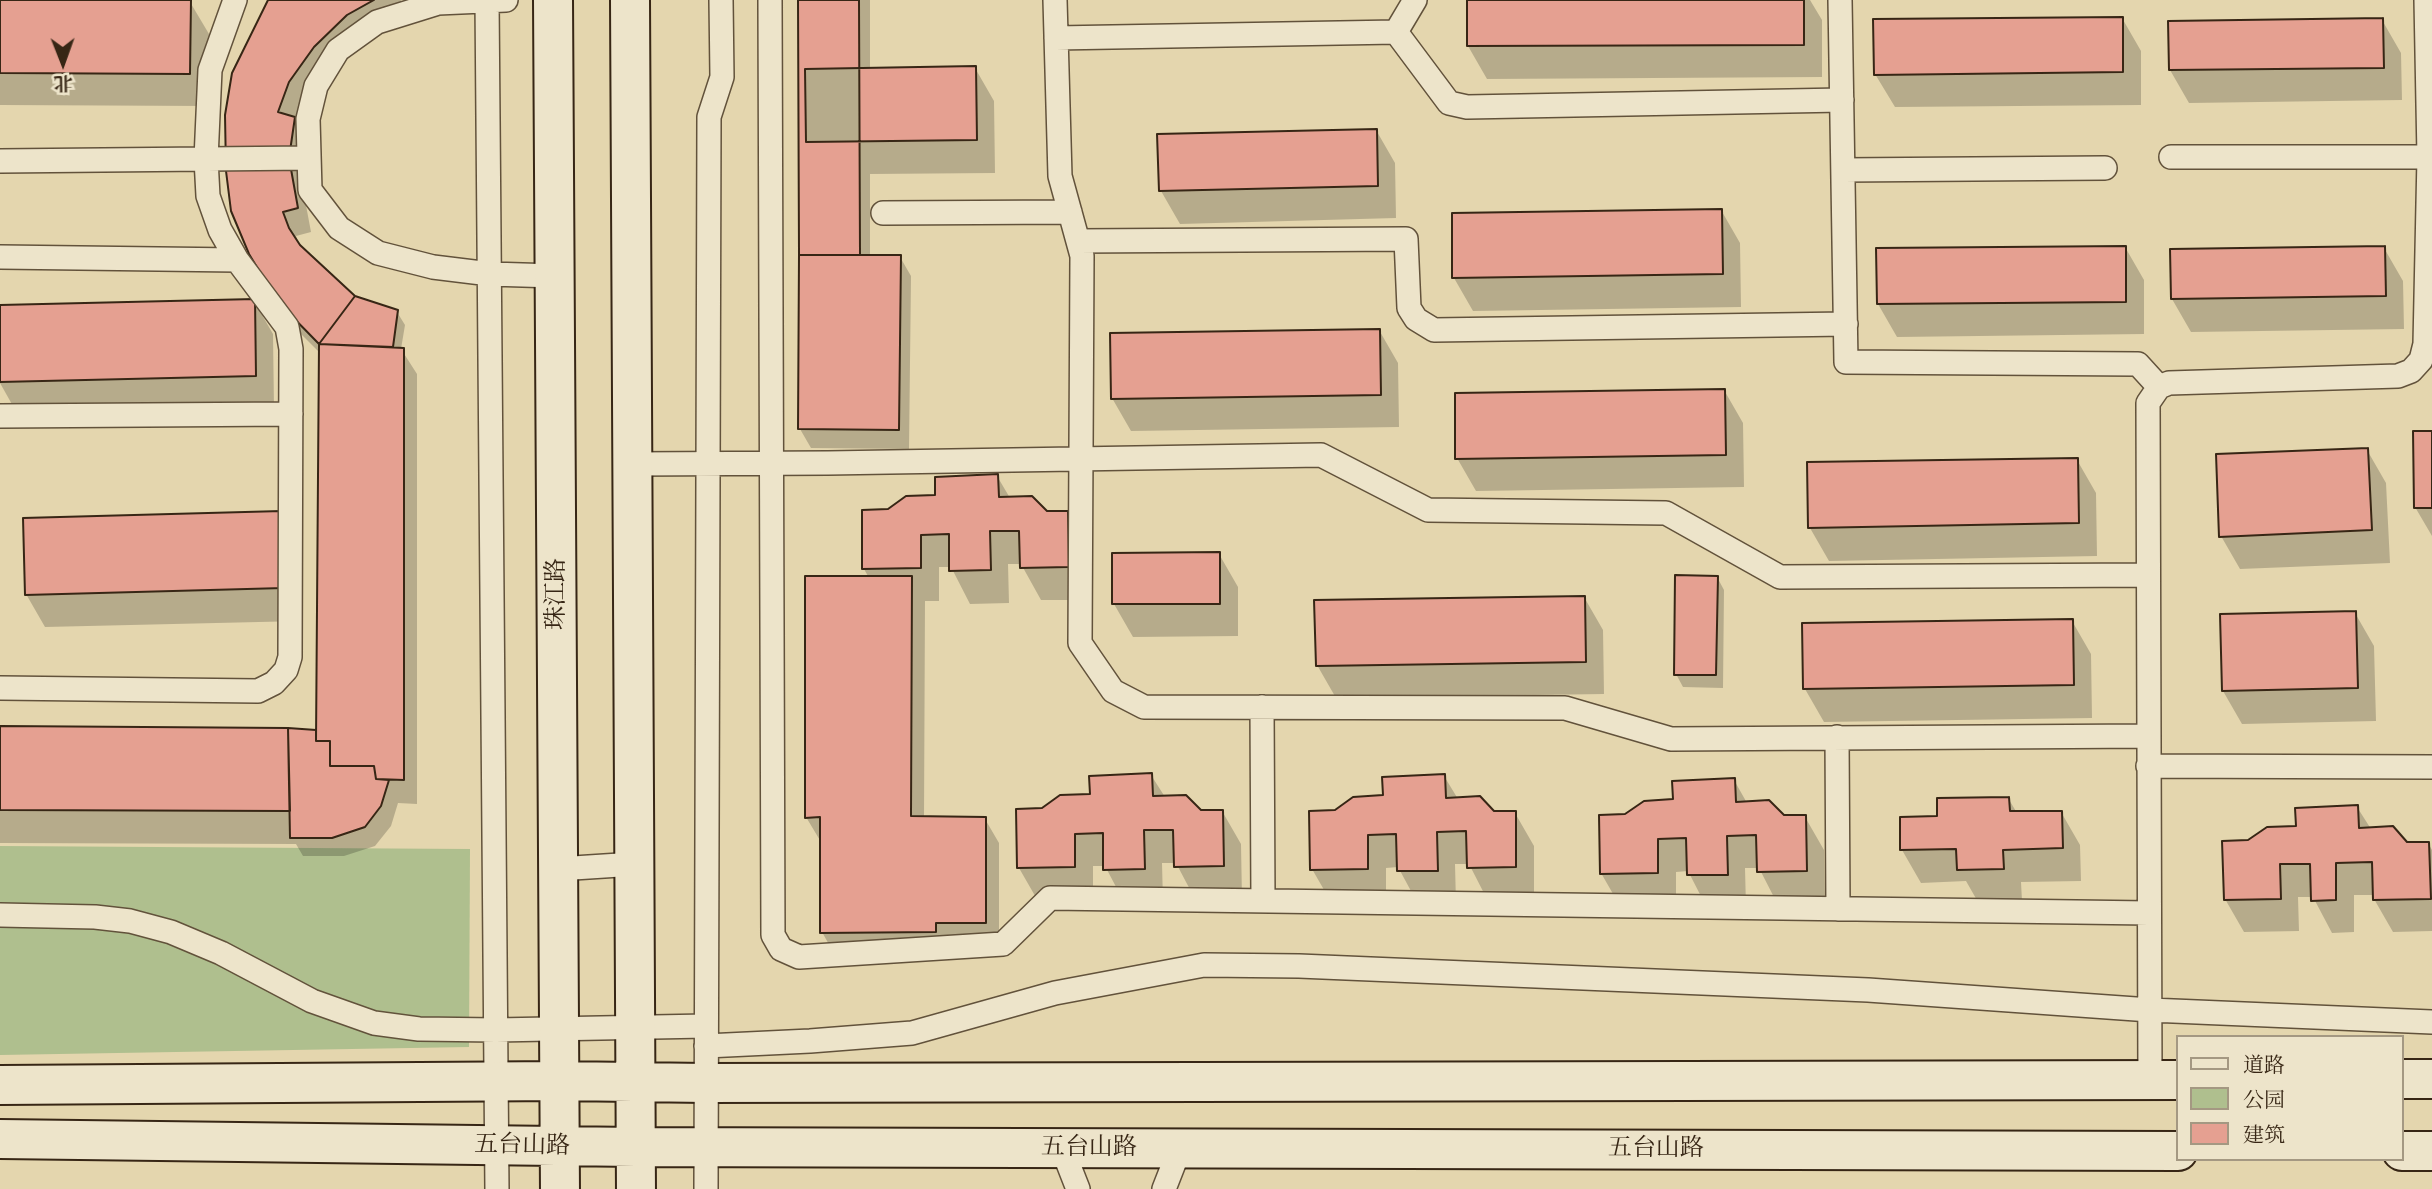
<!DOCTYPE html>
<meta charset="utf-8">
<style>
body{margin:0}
#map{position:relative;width:2432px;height:1189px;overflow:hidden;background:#e4d6ae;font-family:"Gentium Book Plus","Noto Serif SC",serif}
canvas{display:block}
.legend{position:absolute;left:2176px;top:1035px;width:228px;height:126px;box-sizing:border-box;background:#ede4ca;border:2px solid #a49882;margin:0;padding:9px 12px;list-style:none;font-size:21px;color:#372615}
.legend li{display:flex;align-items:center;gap:14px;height:35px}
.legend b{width:35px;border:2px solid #a49882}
.north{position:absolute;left:28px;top:28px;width:70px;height:70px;-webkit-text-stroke:5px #ede4ca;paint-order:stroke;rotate:179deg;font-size:19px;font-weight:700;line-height:28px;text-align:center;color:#372615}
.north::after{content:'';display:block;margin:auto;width:24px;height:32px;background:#372615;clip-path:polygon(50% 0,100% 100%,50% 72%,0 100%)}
</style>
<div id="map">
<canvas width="2432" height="1189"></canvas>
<ul class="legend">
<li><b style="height:9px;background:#ede4ca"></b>道路</li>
<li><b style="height:19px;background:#afbf8e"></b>公园</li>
<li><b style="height:19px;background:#e5a091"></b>建筑</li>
</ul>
<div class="north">北</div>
</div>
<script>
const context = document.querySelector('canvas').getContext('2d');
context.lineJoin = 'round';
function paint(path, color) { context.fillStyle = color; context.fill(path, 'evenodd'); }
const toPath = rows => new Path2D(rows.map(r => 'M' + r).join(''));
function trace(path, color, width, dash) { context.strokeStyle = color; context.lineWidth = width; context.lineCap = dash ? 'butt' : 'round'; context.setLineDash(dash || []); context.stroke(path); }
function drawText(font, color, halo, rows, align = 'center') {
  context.font = font + ' "Gentium Book Plus","Noto Serif SC",serif'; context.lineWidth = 7; context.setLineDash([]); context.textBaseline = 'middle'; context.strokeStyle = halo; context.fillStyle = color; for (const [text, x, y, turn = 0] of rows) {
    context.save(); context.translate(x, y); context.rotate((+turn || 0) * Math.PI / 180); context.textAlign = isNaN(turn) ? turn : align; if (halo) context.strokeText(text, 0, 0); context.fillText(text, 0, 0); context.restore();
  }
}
paint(toPath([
 [0,846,470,849,469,1047,0,1055]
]), '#afbf8e');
paint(toPath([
 [270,0,401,0,400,18,361,39,302,107,297,123,308,143,302,184,311,232,296,236,300,248,355,298,397,312,405,325,401,349,417,374,417,804,398,803,391,826,375,846,344,856,303,856,296,844,0,843,0,728,288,730,318,732,321,354,294,327,251,253],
 [799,0,870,0,870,69,975,68,994,101,995,173,870,174,870,257,900,257,911,276,909,449,811,448,800,429],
 [1468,0,1810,0,1822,20,1822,77,1487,79,1468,46],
 [0,1,190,2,209,34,208,106,0,105],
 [2122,18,2141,51,2141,105,1895,107,1875,74],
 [2382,20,2401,53,2402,100,2189,103,2170,70],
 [1376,130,1395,163,1396,218,1180,224,1161,191],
 [1721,210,1740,243,1741,307,1473,311,1454,278],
 [2125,247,2144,280,2144,334,1897,337,1878,304],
 [2384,248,2403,281,2404,329,2191,332,2172,299],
 [254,301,273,334,274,409,18,415,0,383,0,307],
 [1379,330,1398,363,1399,427,1131,431,1112,398],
 [1724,390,1743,423,1744,487,1476,491,1457,458],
 [2432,433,2432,536,2415,507],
 [2367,450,2386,483,2390,563,2240,569,2221,536],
 [2077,460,2096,493,2097,556,1829,561,1810,528],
 [997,476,1010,498,1046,513,1067,512,1086,545,1087,600,1041,600,1021,564,1008,564,1009,603,970,604,951,567,939,567,939,601,925,601,924,818,985,819,999,843,999,947,836,957,822,932,821,842,806,817,869,578,864,569,888,511],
 [300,546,302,621,45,627,26,594],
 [1219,554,1238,587,1238,636,1133,637,1114,604],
 [1717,577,1724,590,1723,688,1683,687,1676,674],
 [1584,597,1603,630,1604,694,1336,698,1317,665],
 [2355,613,2374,646,2376,721,2242,724,2223,691],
 [2072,621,2091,654,2092,718,1824,722,1805,689,1804,625],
 [1151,775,1165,797,1200,812,1222,811,1241,844,1242,899,1195,899,1176,863,1162,863,1163,902,1124,902,1105,866,1093,866,1093,900,1038,901,1019,868,1042,810],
 [1444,776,1458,799,1493,813,1515,813,1534,846,1534,900,1488,901,1469,864,1455,864,1456,903,1418,904,1398,867,1386,868,1386,901,1331,902,1312,869,1335,812],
 [1734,780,1747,803,1783,817,1805,817,1824,850,1825,904,1778,905,1759,868,1745,868,1746,907,1707,908,1688,871,1676,872,1676,905,1620,906,1601,873,1626,816],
 [2008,798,2017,813,2061,812,2080,845,2081,881,2021,882,2022,901,1978,902,1966,881,1921,883,1902,850,1939,818],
 [2357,807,2371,829,2406,844,2428,843,2432,850,2432,931,2393,932,2374,899,2374,895,2354,895,2354,932,2332,933,2313,897,2298,897,2299,931,2244,932,2225,899,2249,842]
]), '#0003');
const building = toPath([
 [0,0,191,0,190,74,0,73,0,0],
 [268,0,374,0,347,15,314,47,289,82,278,112,295,117,289,158,298,208,283,212,289,228,300,245,355,296,319,344,278,302,249,254,231,211,226,171,225,115,232,73,268,0],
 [798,0,859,0,860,255,799,255,798,0],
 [1467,0,1804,0,1804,45,1467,46,1467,0],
 [2123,17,2123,72,1874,75,1873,19,2123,17],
 [2383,18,2384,68,2169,70,2168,21,2383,18],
 [976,66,977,140,806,142,805,69,976,66],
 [1377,129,1378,186,1159,191,1157,134,1377,129],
 [1722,209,1723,274,1452,278,1452,213,1722,209],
 [2126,246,2126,302,1877,304,1876,248,2126,246],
 [2385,246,2386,296,2171,299,2170,249,2385,246],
 [799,255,901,255,899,430,798,429,799,255],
 [355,296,398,310,393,347,319,344,355,296],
 [255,299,256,376,0,382,0,305,255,299],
 [1380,329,1381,395,1111,399,1110,333,1380,329],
 [319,344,404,348,404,780,376,779,374,766,330,766,330,741,316,741,319,344],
 [1725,389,1726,455,1455,459,1455,393,1725,389],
 [2413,431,2432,431,2432,508,2414,508,2413,431],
 [2368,448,2372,530,2219,537,2216,454,2368,448],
 [2078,458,2079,523,1808,528,1807,462,2078,458],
 [998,474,999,497,1032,496,1047,511,1068,511,1069,567,1020,568,1019,531,990,531,991,570,949,571,949,534,921,535,921,568,862,569,862,510,888,509,906,496,935,495,935,477,998,474],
 [282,511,284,588,25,595,23,518,282,511],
 [1220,552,1220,604,1112,604,1112,553,1220,552],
 [1675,575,1718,576,1716,675,1674,675,1675,575],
 [805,576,912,576,911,816,986,817,986,923,936,923,936,932,820,933,820,817,805,818,805,576],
 [1585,596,1586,662,1316,666,1314,600,1585,596],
 [2356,611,2358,688,2222,691,2220,614,2356,611],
 [2073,619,2074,685,1803,689,1802,623,2073,619],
 [0,726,288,728,290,811,0,810,0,726],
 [288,728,316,730,316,741,330,741,330,766,374,766,376,779,389,780,381,806,365,827,332,838,290,838,288,728],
 [1152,773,1153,796,1186,795,1201,810,1223,810,1224,866,1174,867,1173,830,1144,830,1145,869,1103,870,1103,833,1075,834,1075,867,1017,868,1016,809,1042,808,1060,795,1090,794,1089,776,1152,773],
 [1445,774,1446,798,1480,796,1494,811,1516,811,1516,867,1467,868,1466,831,1437,832,1438,871,1397,871,1396,834,1368,835,1368,869,1310,870,1309,811,1335,810,1353,797,1383,795,1382,777,1445,774],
 [1735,778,1736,802,1769,800,1784,815,1806,815,1807,871,1757,872,1756,835,1727,836,1728,875,1687,875,1686,838,1658,839,1658,873,1600,874,1599,815,1625,814,1644,801,1673,799,1672,781,1735,778],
 [2009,797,2010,811,2062,811,2063,848,2003,850,2004,869,1957,870,1956,849,1900,850,1900,817,1937,816,1937,798,2009,797],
 [2358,805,2359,828,2393,826,2407,842,2429,842,2431,899,2373,900,2372,862,2336,863,2336,900,2311,901,2310,864,2280,864,2281,899,2224,900,2222,841,2248,840,2267,827,2296,826,2295,808,2358,805]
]);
paint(building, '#e5a091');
trace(building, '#372615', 2);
const lane = toPath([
 [487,0,497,1189],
 [506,0,438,3,377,22,338,50,316,86,308,119,310,190,339,228,378,253,433,267,490,274,555,276],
 [770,0,773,935,781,949,799,957,1003,944,1050,898,2149,913],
 [1055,0,1060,176,1082,256,1080,643,1113,691,1144,707,1565,708,1671,739,2149,736],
 [1840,0,1846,362,2138,364,2159,387],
 [1396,32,1415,0],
 [1056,38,1396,32,1449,103,1467,107,1842,100],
 [2171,157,2432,157],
 [0,161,309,158],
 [1843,170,2105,168],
 [883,213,1070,212],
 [1078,241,1406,239,1409,308,1416,319,1434,330,1846,324],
 [0,257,237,260],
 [0,416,291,414],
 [633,464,828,463,1321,455,1428,510,1666,513,1780,577,2148,575],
 [0,688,258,691,274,683,286,670,290,657,291,349,287,327,237,260,220,230,208,196,206,159,210,70,235,0],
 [1262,707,1263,901],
 [1837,737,1838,909],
 [2148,766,2432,767],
 [558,869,635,864],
 [0,915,95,917,130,921,171,932,221,953,312,1001,374,1023,419,1029,496,1030,706,1026],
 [706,1046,810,1041,912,1033,1055,993,1204,965,1299,966,1868,990,2150,1010,2432,1022],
 [2150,1080,2148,403,2159,387,2169,383,2398,376,2411,371,2421,360,2425,344,2429,157,2426,0],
 [1062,1148,1078,1189],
 [706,1189,709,117,722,77,721,0],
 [1164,1189,1180,1148]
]);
const secondary = toPath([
 [553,0,560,1189],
 [630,0,636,1189],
 [2402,1079,2432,1079],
 [0,1085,560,1081,706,1083,2178,1080],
 [0,1139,636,1147,2178,1151],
 [2402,1151,2432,1151]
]);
trace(lane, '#62523b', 26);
trace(secondary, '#372615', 42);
trace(lane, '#ede4ca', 23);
trace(secondary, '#ede4ca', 38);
drawText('24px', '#372615', '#ede4ca', [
 ["珠江路",557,594,-90],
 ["五台山路",522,1146,1],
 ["五台山路",1089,1148],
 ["五台山路",1656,1149]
]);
</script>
